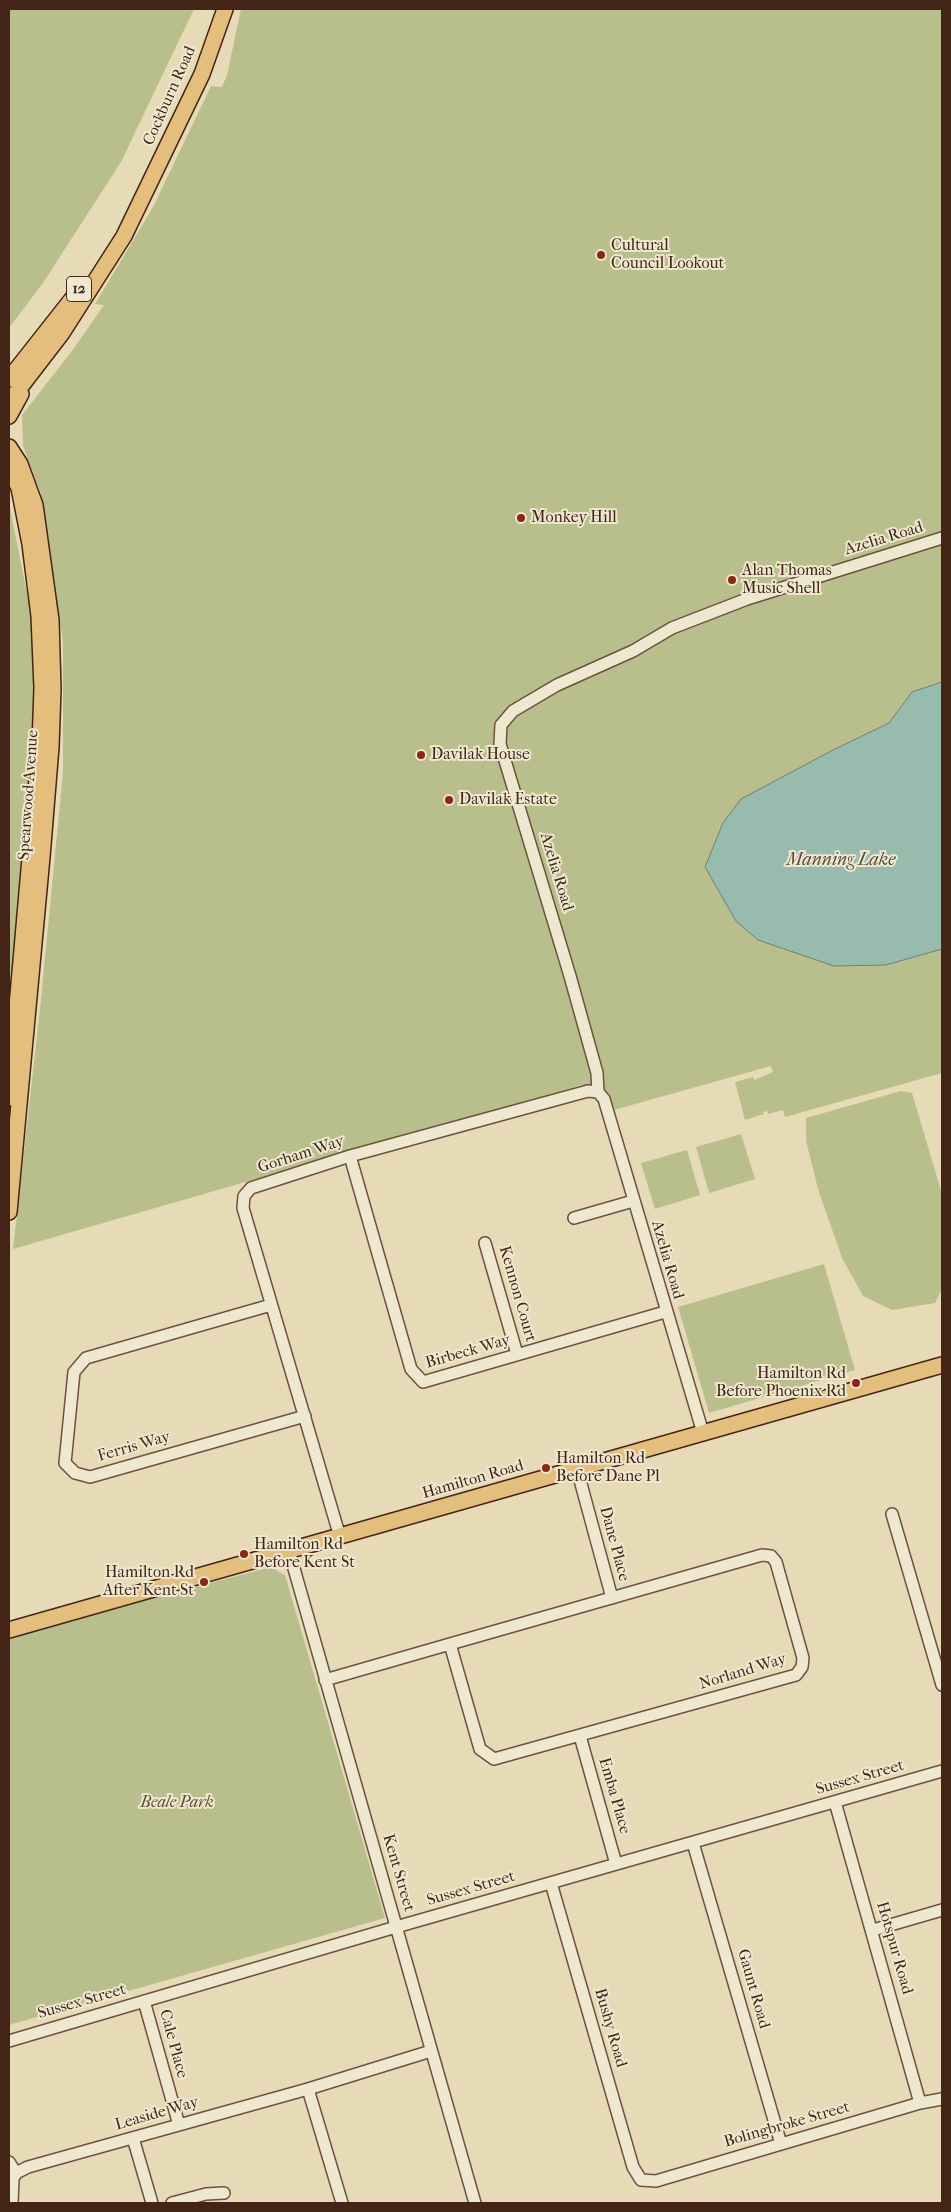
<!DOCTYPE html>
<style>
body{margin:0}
#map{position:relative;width:951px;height:2212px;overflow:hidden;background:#e7dbb7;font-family:"IM FELL French Canon",serif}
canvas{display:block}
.frame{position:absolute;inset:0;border:10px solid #432417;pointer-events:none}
</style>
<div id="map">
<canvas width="951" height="2212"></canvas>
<div class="frame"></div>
</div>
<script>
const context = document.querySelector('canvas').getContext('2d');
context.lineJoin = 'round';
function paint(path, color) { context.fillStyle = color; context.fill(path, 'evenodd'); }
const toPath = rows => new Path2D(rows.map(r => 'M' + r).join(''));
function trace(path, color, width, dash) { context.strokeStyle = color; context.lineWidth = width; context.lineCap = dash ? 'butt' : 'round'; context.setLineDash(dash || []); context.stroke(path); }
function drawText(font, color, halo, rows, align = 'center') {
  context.font = font + ' "IM FELL French Canon",serif'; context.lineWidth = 4; context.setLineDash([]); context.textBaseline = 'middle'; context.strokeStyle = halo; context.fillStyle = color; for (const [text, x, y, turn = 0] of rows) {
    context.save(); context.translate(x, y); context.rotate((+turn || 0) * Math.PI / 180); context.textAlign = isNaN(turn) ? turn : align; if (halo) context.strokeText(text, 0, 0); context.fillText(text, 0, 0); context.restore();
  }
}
paint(toPath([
 [9,9,194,9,121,162,43,283,9,328],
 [241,9,942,9,942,1073,785,1117,783,1110,768,1114,767,1111,763,1112,764,1114,745,1120,735,1082,753,1077,754,1080,773,1072,771,1066,614,1110,609,1094,582,1085,13,1249,40,1009,63,772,63,643,41,494,23,446,22,415,72,351,104,305,95,304,153,207,211,86,222,87,227,75],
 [9,503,35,634,36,733,9,1050],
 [901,1091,912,1093,942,1194,942,1289,935,1303,892,1310,863,1296,842,1258,818,1189,806,1141,806,1118],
 [741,1134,755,1179,709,1193,696,1147],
 [687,1150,700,1195,655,1209,641,1163],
 [824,1264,855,1370,709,1413,678,1307],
 [271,1567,285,1575,385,1918,9,2025,9,1636]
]), '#b9bf8c');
const water = toPath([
 [942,682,942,949,886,965,834,966,758,940,736,921,705,867,723,823,741,799,833,750,889,723,912,692,942,682]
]);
paint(water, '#97bbad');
trace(water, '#757f71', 1);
const minor = toPath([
 [350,1156,411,1369,423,1382,665,1312],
 [574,1218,633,1201],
 [485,1243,517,1354],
 [271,1305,86,1358,74,1372,65,1463,75,1473,90,1477,305,1416],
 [703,1433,604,1099,598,1092,597,1073,570,976,500,744,501,725,513,711,557,685,633,651,672,628,747,599,942,538],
 [577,1469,612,1598],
 [892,1514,942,1685],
 [340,1537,243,1208,244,1196,251,1188,350,1156,588,1091,598,1092],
 [289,1551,475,2203],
 [325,1680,450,1644,762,1555,771,1556,776,1562,803,1658,802,1667,796,1675,494,1759,480,1749,450,1644],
 [580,1736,616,1864],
 [835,1802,920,2103],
 [693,1843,781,2144],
 [551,1883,633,2167,641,2180,656,2181,920,2103,942,2099],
 [873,1930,942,1910],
 [144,2001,179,2125],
 [9,2041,396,1927,942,1771],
 [308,2089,342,2203],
 [133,2138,152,2203],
 [9,2162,16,2173],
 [12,2203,13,2179,16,2173,28,2167,308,2089,431,2051],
 [172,2203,206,2194,224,2193]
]);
const major = toPath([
 [9,379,76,294],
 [9,402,62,333,124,236,202,74,225,9],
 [9,416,21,394],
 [9,447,20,464,35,505,51,620,53,689,51,747,42,857,9,1212],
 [9,467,19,488,30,544,39,616,42,688,40,744,9,1098],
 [9,1630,942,1365]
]);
trace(minor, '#6c523f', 14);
trace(major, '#432417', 18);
trace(minor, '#efe8d0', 11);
trace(major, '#e4be7c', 15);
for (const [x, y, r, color] of [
 [601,255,5,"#8f2418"],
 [521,518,5,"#8f2418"],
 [732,580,5,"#8f2418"],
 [421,755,5,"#8f2418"],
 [449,800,5,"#8f2418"],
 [856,1383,5,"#8f2418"],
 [546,1468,5,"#8f2418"],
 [244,1554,5,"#8f2418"],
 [204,1582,5,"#8f2418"]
]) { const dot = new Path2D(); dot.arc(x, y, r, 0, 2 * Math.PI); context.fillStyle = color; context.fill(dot); trace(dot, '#efe8d0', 2); }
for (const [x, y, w] of [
 [79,289,25]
]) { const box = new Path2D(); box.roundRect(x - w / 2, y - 12.5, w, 25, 4); context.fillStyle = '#efe8d0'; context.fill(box); trace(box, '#432417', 1); }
drawText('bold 15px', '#432417', null, [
 ["12",79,289]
]);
drawText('16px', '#432417', '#efe8d0', [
 ["Cockburn Road",170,96,-66],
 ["Azelia Road",884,539,-17],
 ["Spearwood Avenue",29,795,-86],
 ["Azelia Road",556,872,73],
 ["Gorham Way",301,1155,-18],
 ["Azelia Road",667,1260,74],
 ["Kennon Court",517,1294,74],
 ["Birbeck Way",468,1352,-16],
 ["Ferris Way",134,1447,-16],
 ["Hamilton Road",473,1480,-16],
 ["Dane Place",614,1544,75],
 ["Norland Way",743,1672,-17],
 ["Sussex Street",860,1778,-16],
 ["Emba Place",614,1796,74],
 ["Kent Street",398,1873,74],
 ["Sussex Street",471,1889,-16],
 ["Hotspur Road",894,1948,74],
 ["Gaunt Road",753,1989,74],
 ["Sussex Street",82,2002,-16],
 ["Bushy Road",610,2028,74],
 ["Cale Place",173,2044,75],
 ["Leaside Way",157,2114,-16],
 ["Bolingbroke Street",787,2125,-16]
]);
drawText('16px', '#432417', '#efe8d0', [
 ["Cultural",611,246],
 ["Council Lookout",611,264],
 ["Monkey Hill",531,518],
 ["Alan Thomas",742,571],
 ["Music Shell",742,589],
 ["Davilak House",431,755],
 ["Davilak Estate",459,800],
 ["Hamilton Rd",846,1374,"right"],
 ["Before Phoenix Rd",846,1392,"right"],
 ["Hamilton Rd",556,1459],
 ["Before Dane Pl",556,1477],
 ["Hamilton Rd",254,1545],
 ["Before Kent St",254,1563],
 ["Hamilton Rd",194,1573,"right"],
 ["After Kent St",194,1591,"right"]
], 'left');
drawText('italic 16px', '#604b34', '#efe8d0', [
 ["Beale Park",177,1803]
]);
drawText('italic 18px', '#584a3c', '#efe8d0', [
 ["Manning Lake",841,861]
]);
</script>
